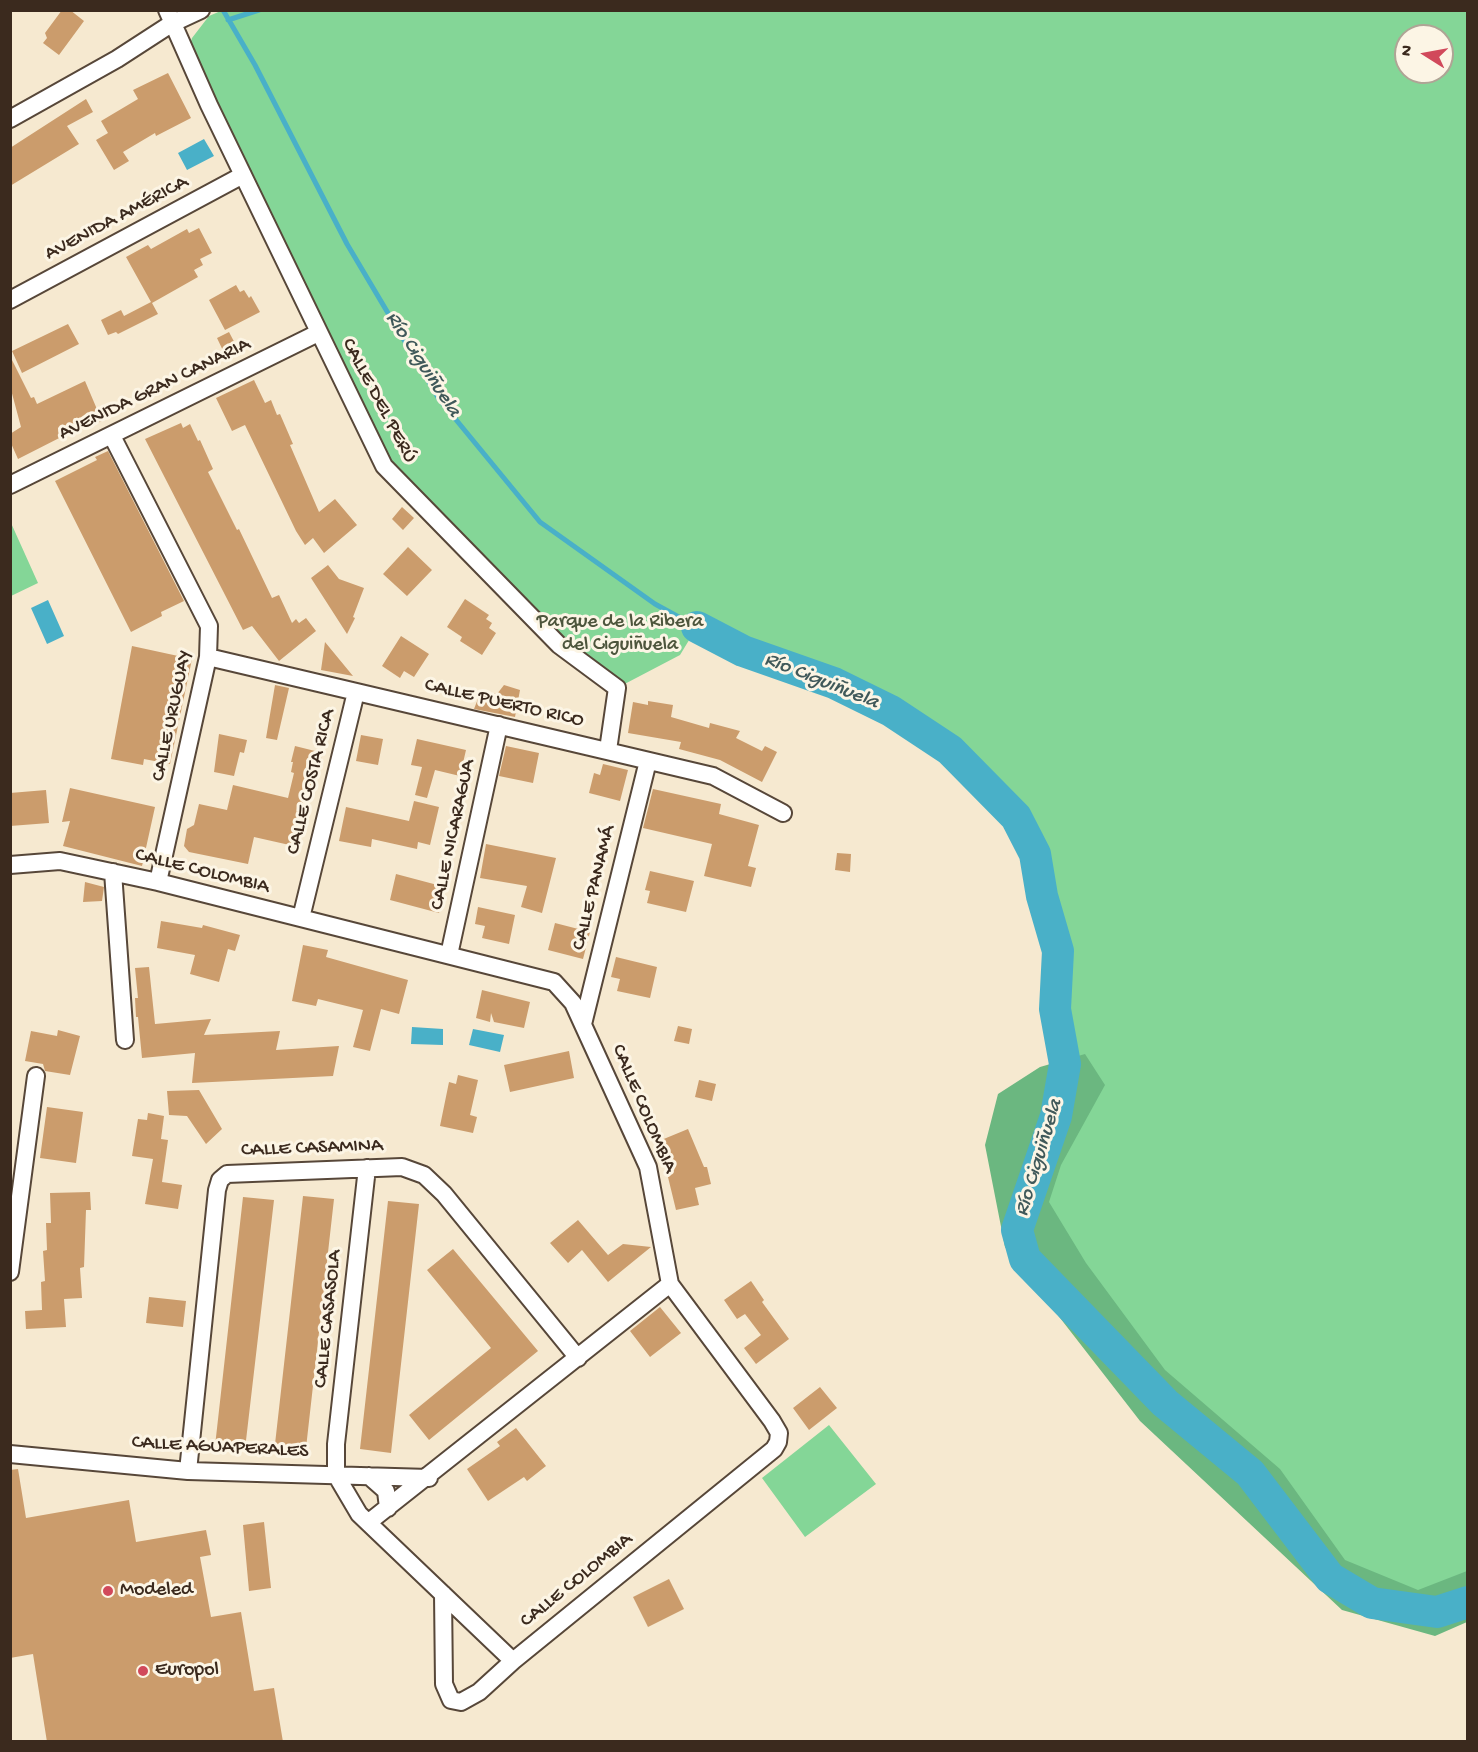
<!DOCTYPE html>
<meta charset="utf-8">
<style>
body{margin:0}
#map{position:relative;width:1478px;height:1752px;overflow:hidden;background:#f6e9d0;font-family:"Gochi Hand",sans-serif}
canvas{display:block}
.frame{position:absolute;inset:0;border:12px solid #3b2a1e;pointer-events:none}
.north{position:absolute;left:1394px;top:24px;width:60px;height:60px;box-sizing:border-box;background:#fcf5e5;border:2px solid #afa495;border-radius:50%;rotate:281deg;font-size:16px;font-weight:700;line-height:24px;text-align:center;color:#3b2a1e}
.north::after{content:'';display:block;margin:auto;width:21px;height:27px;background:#d1495b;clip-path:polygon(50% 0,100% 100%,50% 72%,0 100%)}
</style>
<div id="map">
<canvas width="1478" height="1752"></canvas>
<div class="frame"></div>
<div class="north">N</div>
</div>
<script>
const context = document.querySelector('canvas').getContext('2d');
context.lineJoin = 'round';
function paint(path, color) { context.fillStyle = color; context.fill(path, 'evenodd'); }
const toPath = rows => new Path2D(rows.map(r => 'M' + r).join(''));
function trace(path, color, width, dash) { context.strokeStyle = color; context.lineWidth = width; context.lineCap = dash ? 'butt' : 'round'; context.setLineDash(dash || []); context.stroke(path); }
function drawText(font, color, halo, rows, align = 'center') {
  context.font = font + ' "Gochi Hand",sans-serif'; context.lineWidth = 6; context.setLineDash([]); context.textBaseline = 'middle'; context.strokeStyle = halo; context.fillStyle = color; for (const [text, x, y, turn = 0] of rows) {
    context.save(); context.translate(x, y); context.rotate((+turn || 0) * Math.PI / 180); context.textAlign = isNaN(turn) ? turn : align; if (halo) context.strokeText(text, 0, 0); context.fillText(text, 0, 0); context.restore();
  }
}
paint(toPath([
 [223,10,1467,11,1467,1602,1372,1603,1025,1259,1065,1064,1055,1009,1058,951,1042,896,1035,854,1016,817,950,750,891,711,834,683,743,651,697,627,680,655,617,688,391,475,186,57,192,38,209,16],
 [1406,36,1442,36,1442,72,1406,72],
 [11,523,38,583,11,596,10,596],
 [829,1425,876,1484,805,1537,762,1478]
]), '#84d697');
paint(toPath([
 [1085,1054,1105,1085,1061,1165,1049,1202,1086,1263,1165,1370,1280,1469,1345,1560,1418,1590,1467,1571,1467,1622,1435,1636,1342,1610,1140,1421,1005,1247,985,1145,998,1094,1040,1067]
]), '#6bb780');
paint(toPath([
 [204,139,214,156,187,170,178,153],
 [48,600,64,636,47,644,31,608],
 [412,1027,443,1029,443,1045,411,1044],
 [473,1029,504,1035,500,1052,469,1045]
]), '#49b0c8');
trace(toPath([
 [223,10,255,65,347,244,439,399,540,522,655,604,697,627],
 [228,20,259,10]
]), '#49b0c8', 5);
trace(toPath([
 [697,627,743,651,834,683,891,711,950,750,1016,817,1035,854,1042,896,1058,951,1055,1009,1065,1064,1056,1116,1017,1230,1025,1259,1165,1403,1250,1473,1330,1578,1372,1603,1437,1612,1468,1602]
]), '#49b0c8', 32);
paint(toPath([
 [62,10,70,10,84,21,59,55,43,43,47,38,45,33],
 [168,73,191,118,156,136,155,133,123,152,129,161,114,170,96,140,108,133,101,121,138,99,133,90],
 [86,99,93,112,67,126,79,144,10,186,10,148],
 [199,228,212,253,200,259,203,265,194,270,198,277,152,303,158,314,118,334,116,332,108,335,101,320,121,310,124,316,151,302,126,257,148,245,151,249,187,229,189,233],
 [236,285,240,292,244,290,249,298,251,296,260,312,225,330,209,300],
 [68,324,79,344,22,373,12,351],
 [229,332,240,353,227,359,217,338],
 [10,356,31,398,34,397,37,404,85,381,102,421,76,432,75,430,18,459,10,441,10,434,21,427,10,386],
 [254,380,265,403,271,400,277,415,280,414,293,444,290,445,319,512,335,499,357,525,324,553,313,538,305,545,296,531,245,425,232,431,216,398],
 [181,423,183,428,190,424,198,441,200,440,213,469,208,472,237,530,239,529,272,598,279,595,292,623,296,619,299,623,306,618,316,631,279,661,252,626,243,630,145,439],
 [108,451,184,601,161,612,162,616,131,632,55,481,97,460,95,457],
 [402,507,414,518,403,530,392,519],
 [408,547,432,570,407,596,383,574],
 [328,565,339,579,364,588,353,617,355,618,347,634,311,578],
 [465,599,489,615,486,619,492,623,489,628,496,633,482,655,460,641,462,637,447,627],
 [401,636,429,654,414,677,404,671,400,678,382,666],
 [325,642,353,676,321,670],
 [132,646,192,659,170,764,144,759,143,765,111,759],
 [275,685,289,688,277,740,266,738],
 [504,685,520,690,515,717,474,709,481,691,497,694],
 [648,701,673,705,671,717,709,728,710,723,740,731,736,738,762,751,765,746,777,752,762,782,720,760,679,749,681,742,628,733,633,702,648,705],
 [219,734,247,740,244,753,240,752,234,776,214,772],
 [361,735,383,739,378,765,356,761],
 [417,739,466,750,460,776,435,770,427,798,415,795,422,767,411,765],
 [295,746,323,753,313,794,305,792,294,846,254,837,248,864,189,852,184,846,187,829,194,825,199,804,227,810,233,785,288,798,294,773,291,772,293,762,291,762],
 [506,746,539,753,533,783,499,776],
 [603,764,628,770,620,801,589,793,594,773,600,775],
 [70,788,155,807,142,866,63,846,70,821,62,822],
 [653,789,721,804,719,814,759,825,748,866,756,868,751,887,704,876,712,844,643,828],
 [46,790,49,823,10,826,10,793],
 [414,801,439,807,430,845,418,842,417,849,372,839,371,847,339,841,346,807,409,821],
 [486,844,556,858,542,913,521,907,527,886,480,878],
 [837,853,851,854,850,872,835,870],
 [650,871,694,881,686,912,647,903,650,891,645,890],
 [396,874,445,887,439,913,390,900],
 [85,882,104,887,102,901,83,902],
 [478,907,515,915,509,944,482,938,485,926,475,924],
 [161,921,202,928,203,925,240,935,235,951,228,949,219,982,190,974,195,955,157,948],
 [555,923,590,932,583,959,548,950],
 [303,945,328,950,326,957,408,980,399,1014,381,1009,370,1051,353,1047,363,1010,318,999,316,1006,292,1001],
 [616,957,657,967,650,998,617,991,620,979,611,977],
 [149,967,155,1024,211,1019,204,1035,280,1031,276,1050,339,1046,333,1076,192,1083,195,1053,142,1058,138,1017,136,1017,135,998,138,998,135,968],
 [482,990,530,1002,524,1028,494,1022,491,1013,490,1022,476,1018],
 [678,1026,692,1029,689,1044,674,1041],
 [58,1030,80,1036,70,1075,45,1071,43,1064,25,1061,31,1031,57,1036],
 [569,1051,574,1078,510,1092,504,1065],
 [458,1075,478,1080,470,1115,477,1117,473,1133,440,1126,449,1082,456,1084],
 [699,1080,716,1084,712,1101,695,1097],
 [199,1090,222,1129,206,1144,187,1116,169,1115,167,1091],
 [47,1107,83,1112,76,1163,40,1158],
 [148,1113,164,1116,161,1139,168,1140,162,1182,182,1185,178,1209,145,1204,153,1159,132,1156,138,1119,147,1120],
 [688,1129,704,1167,707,1167,711,1184,695,1188,699,1205,676,1210,667,1173,654,1143],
 [90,1192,91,1210,86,1210,84,1267,80,1268,82,1298,64,1299,66,1327,26,1329,25,1311,42,1310,41,1282,45,1281,43,1251,47,1250,46,1223,51,1223,50,1193],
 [303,1196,334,1199,306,1448,275,1444],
 [243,1197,274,1200,245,1449,215,1446],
 [388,1201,419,1204,391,1453,360,1449],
 [578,1220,608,1255,623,1244,651,1247,608,1282,582,1250,568,1263,550,1243],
 [453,1249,538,1351,429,1440,409,1415,491,1348,427,1270],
 [751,1281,764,1300,762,1302,789,1339,756,1364,744,1348,761,1335,745,1314,737,1319,724,1300],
 [149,1297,186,1301,183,1327,146,1323],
 [660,1307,681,1333,650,1357,630,1331],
 [820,1387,837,1408,809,1430,793,1408],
 [516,1428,546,1466,527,1481,524,1477,488,1501,467,1469,500,1446,497,1442],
 [18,1469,26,1518,129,1500,136,1542,206,1530,211,1555,200,1557,211,1617,241,1612,254,1691,274,1688,283,1742,47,1742,33,1654,10,1658,10,1470],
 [264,1522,271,1588,249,1591,243,1525],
 [669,1579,684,1609,648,1627,633,1597]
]), '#cb9c6c');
const minor = toPath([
 [167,10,209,105,384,466,559,645,617,688,608,750],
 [10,119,117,59,171,24,201,10],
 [10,300,243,175],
 [112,436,209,626,208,657,158,882],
 [10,485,318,333],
 [208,657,713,776,783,813],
 [10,865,60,861,158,882,554,982,573,1003,648,1167,670,1284,772,1421,779,1433,778,1442,774,1449,513,1661,479,1692,461,1702,451,1700,444,1684,443,1594],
 [113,872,125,1040],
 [301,918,356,692],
 [449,955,499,725],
 [583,1024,648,761],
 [367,1168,336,1444,336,1475,359,1514,513,1661],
 [10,1272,36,1076],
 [10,1454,188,1471,429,1478],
 [188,1471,217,1190,220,1180,227,1174,402,1167,424,1175,444,1194,578,1358],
 [369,1476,386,1491,388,1508],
 [369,1522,670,1284]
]);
trace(minor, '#574739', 20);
trace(minor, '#fff', 16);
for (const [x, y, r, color] of [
 [108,1591,6,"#d1495b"],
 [143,1671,6,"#d1495b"]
]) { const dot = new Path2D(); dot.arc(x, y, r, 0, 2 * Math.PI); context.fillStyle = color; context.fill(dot); trace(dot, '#fcf5e5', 2); }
drawText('20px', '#3b2a1e', '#fcf5e5', [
 ["AVENIDA AMÉRICA",117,219,-28],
 ["AVENIDA GRAN CANARIA",155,390,-26],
 ["CALLE DEL PERÚ",378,401,62],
 ["CALLE PUERTO RICO",504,704,13],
 ["CALLE URUGUAY",173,716,-78],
 ["CALLE COSTA RICA",312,782,-76],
 ["CALLE NICARAGUA",454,835,-78],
 ["CALLE COLOMBIA",202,872,14],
 ["CALLE PANAMÁ",595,888,-76],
 ["CALLE COLOMBIA",643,1109,67],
 ["CALLE CASAMINA",312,1149,-2],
 ["CALLE CASASOLA",329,1319,-84],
 ["CALLE AGUAPERALES",220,1448,3],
 ["CALLE COLOMBIA",577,1581,-39]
]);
drawText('20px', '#4d553c', '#fcf5e5', [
 ["Parque de la Ribera",620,623],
 ["del Ciguiñuela",620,646]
]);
drawText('20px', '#3b2a1e', '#fcf5e5', [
 ["Modeled",120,1591],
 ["Europol",155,1671]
], 'left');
drawText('italic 21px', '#40595a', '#fcf5e5', [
 ["Río Ciguiñuela",422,365,57],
 ["Río Ciguiñuela",821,682,22],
 ["Río Ciguiñuela",1040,1158,-73]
]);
</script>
